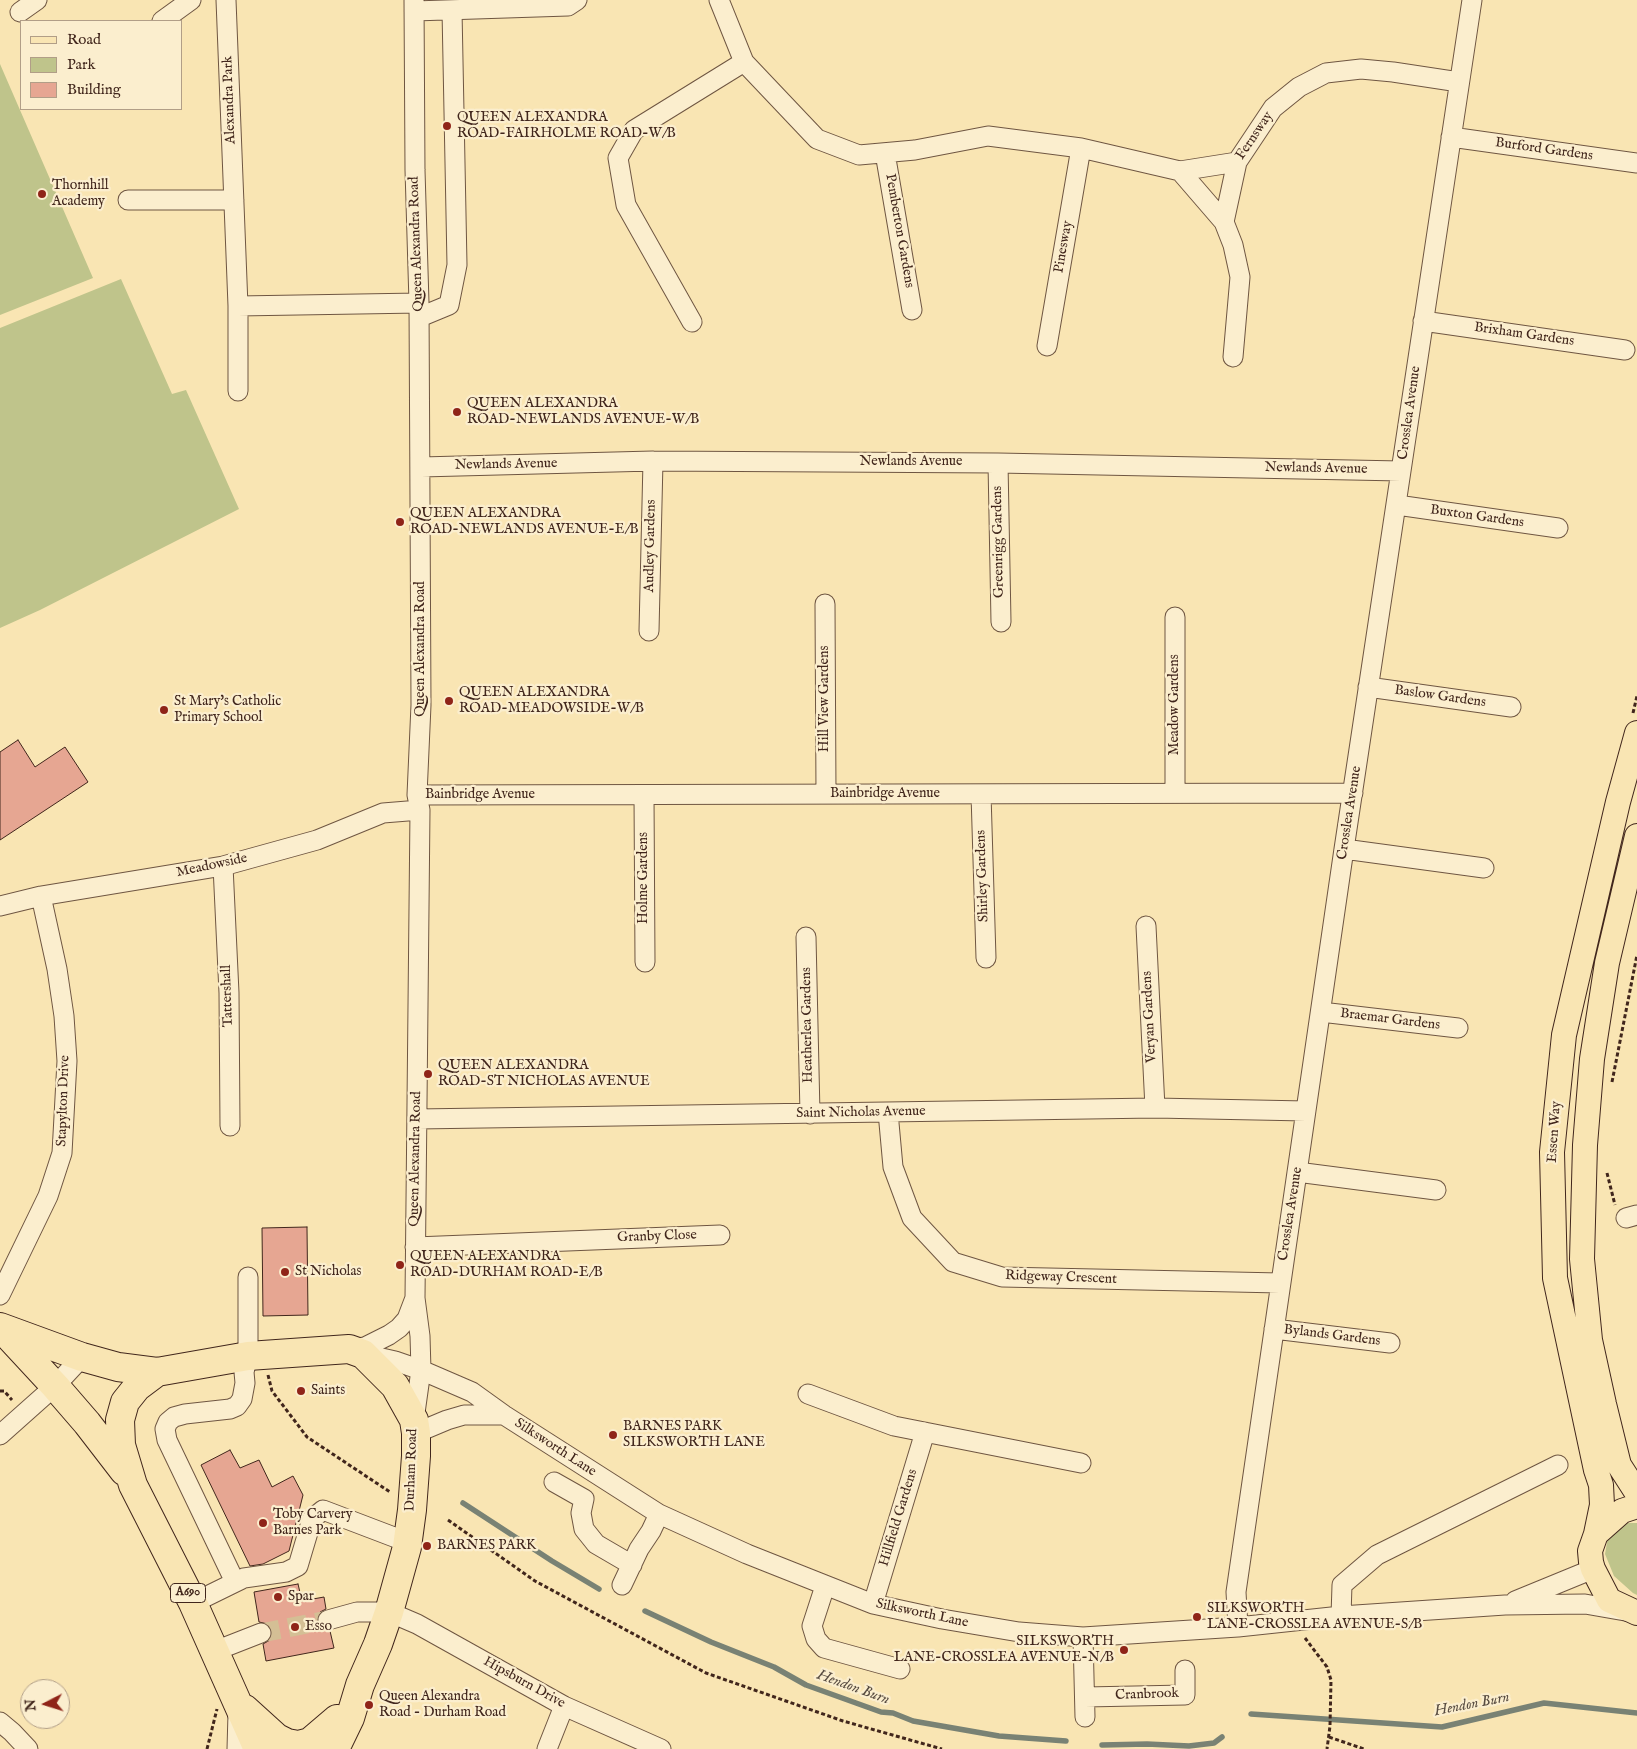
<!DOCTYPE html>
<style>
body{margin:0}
#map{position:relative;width:1637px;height:1749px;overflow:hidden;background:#f9e5b3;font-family:"IM FELL English",serif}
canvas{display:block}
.legend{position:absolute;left:20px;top:20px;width:162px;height:90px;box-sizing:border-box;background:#fbeece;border:1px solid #b19e87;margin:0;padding:6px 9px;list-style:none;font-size:15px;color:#41261c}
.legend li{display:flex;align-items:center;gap:10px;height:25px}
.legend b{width:25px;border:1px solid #b19e87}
.north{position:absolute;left:20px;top:1679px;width:50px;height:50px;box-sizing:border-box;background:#fbeece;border:1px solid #b19e87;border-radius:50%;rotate:265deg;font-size:14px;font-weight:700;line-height:20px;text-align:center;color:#41261c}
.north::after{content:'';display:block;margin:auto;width:18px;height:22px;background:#8f2418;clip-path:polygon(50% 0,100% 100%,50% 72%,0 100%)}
</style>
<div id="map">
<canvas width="1637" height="1749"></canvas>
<ul class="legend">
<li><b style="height:6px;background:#f9e5b3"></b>Road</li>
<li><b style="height:14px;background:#bfc48b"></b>Park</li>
<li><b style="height:14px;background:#e6a692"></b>Building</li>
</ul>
<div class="north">N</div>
</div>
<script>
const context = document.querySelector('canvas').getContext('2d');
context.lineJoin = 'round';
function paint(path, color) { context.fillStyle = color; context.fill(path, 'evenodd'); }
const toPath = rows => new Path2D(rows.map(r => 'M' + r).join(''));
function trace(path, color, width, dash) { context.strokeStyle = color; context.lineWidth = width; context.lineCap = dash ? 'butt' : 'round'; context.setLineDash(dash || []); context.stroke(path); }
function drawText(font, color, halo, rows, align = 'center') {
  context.font = font + ' "IM FELL English",serif'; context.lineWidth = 4.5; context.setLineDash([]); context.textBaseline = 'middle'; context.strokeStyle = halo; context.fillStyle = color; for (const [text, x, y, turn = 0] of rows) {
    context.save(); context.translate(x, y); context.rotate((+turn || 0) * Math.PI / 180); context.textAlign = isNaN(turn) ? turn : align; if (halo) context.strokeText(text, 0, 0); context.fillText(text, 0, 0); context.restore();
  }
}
paint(toPath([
 [0,64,93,278,0,315],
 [121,279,172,394,186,390,239,509,40,610,0,628,0,328],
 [1628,1523,1637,1523,1637,1595,1633,1593,1614,1576,1605,1554,1608,1537]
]), '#bfc48b');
trace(toPath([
 [463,1503,552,1561,599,1589],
 [645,1611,711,1642,774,1667,806,1685,881,1712,893,1713,913,1721,999,1736,1066,1741],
 [1251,1714,1442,1727,1544,1703,1637,1713],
 [1102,1745,1147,1744,1189,1746,1214,1743,1222,1737]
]), '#798274', 5.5);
const building = toPath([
 [18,740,35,767,65,747,88,782,0,840,0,752,18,740],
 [307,1227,308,1315,263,1316,262,1228,307,1227],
 [230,1450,240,1468,259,1460,272,1487,293,1476,303,1495,289,1551,263,1564,250,1566,201,1465,230,1450],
 [298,1584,302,1601,324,1597,326,1609,320,1612,317,1618,317,1623,320,1628,330,1631,334,1648,266,1661,263,1644,270,1640,272,1634,272,1629,268,1624,259,1622,254,1592,298,1584]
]);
paint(building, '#e6a692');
trace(building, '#41261c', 1);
trace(toPath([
 [261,1633,328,1620]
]), '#d4bf95', 19, [19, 9]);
const minor = toPath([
 [226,0,238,306,238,391],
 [719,0,744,62,817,139,859,155,915,150,988,136,1081,148,1180,171,1224,222],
 [414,11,568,6,577,0],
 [20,12,37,0],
 [162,21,191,0],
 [1451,137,1637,163],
 [885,153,912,310],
 [1180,171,1237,162],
 [128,200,234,200],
 [238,306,419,303],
 [420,317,449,305,457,265,452,10],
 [1423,321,1625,350],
 [692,322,626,205,618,158,634,130,744,62],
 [1047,346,1081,148],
 [1233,357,1240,277,1233,245,1224,222,1237,162,1273,108,1299,87,1326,73,1361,69,1393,72,1459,82],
 [998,463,1001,622],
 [421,467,653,461,998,463,1401,471],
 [1397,505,1558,528],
 [825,604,826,794],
 [1175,617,1175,793],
 [649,631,653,461],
 [1368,687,1511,707],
 [981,794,986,958],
 [417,795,1353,793],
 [644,795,645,962],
 [1344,849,1484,868],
 [223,866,229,993,230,1126],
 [0,906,41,896,223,866,317,840,383,813,420,810],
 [1146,926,1155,1108],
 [806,937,810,1114],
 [1321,1012,1458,1028],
 [888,1112,893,1167,912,1218,953,1262,1002,1277,1280,1283],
 [417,1119,1155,1108,1306,1111],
 [1297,1172,1436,1190],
 [1626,1218,1637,1215],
 [415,1247,720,1235],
 [0,1295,48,1196,62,1153,67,1061,64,1016,57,969,41,896],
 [1274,1329,1390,1343],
 [349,1349,365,1347,389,1335,399,1328,407,1319,415,1298],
 [364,1354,395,1361,421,1370,472,1392,504,1415,659,1514,747,1554,873,1604,942,1619,1019,1632,1083,1637,1238,1627,1341,1616,1505,1605,1585,1604,1625,1611],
 [808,1394,894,1426,1081,1463],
 [414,1420,421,1370,420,1336,415,1298,420,810,417,795,421,705,419,303,415,170,414,0],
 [416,1433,447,1420,464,1415,504,1415],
 [0,1435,55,1386,82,1357],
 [554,1482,584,1499,581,1513,584,1529,596,1544,632,1565],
 [235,1582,167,1440,165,1429,168,1422,174,1417,185,1414,230,1409,237,1406,242,1399,245,1383,244,1372,248,1356,248,1277],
 [622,1585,639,1549,651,1531,659,1514],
 [825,1586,812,1626,816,1639,824,1648,900,1669],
 [1515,1601,1593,1569],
 [193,1603,244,1578,286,1572,298,1566,312,1519,323,1510,407,1542],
 [873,1604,925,1432],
 [1341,1616,1342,1585,1377,1555,1558,1465],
 [328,1620,357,1612,389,1612,417,1624,564,1706,661,1749],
 [1238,1627,1236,1592,1344,849,1472,0],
 [1083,1637,1085,1717],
 [215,1651,261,1633],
 [1085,1697,1185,1695,1185,1670],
 [0,1722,12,1732,28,1749],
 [237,1749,238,1713],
 [547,1749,564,1706]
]);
const major = toPath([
 [1637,836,1607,963,1592,1059,1585,1145,1582,1259,1590,1340,1604,1404,1619,1465,1637,1493],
 [1637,1506,1622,1511,1596,1534,1590,1551,1591,1562,1593,1569,1609,1600,1637,1613],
 [1596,1534,1602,1505,1601,1485,1596,1470,1555,1278,1552,1152,1564,1035,1618,802,1637,733]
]);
const highway = toPath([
 [0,1327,82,1357,118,1367,157,1372,248,1356,349,1349,363,1354,395,1386,414,1420,416,1433,416,1456,412,1510,407,1547,389,1612,378,1644,360,1685,350,1718,335,1749],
 [4,1331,55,1386,87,1423,124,1471],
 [157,1372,137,1387,125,1402,120,1420,121,1445,133,1485,193,1603,258,1749],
 [245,1709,277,1738,287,1743,298,1745,310,1742,337,1719]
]);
trace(minor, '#6f5642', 21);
trace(major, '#41261c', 26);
trace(highway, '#41261c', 30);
trace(toPath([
 [1633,713,1637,696],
 [1612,1082,1637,955],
 [1607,1173,1615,1205],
 [268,1375,272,1391,307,1437,390,1492],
 [0,1391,4,1391,12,1400],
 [448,1520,535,1581,706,1673,843,1721,942,1749],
 [1305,1638,1327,1667,1331,1680,1330,1726,1327,1749],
 [1329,1737,1364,1749],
 [207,1749,217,1709]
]), '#41261c', 3, [4, 2.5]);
trace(minor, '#fbeece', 19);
trace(major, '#f9e5b3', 24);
trace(highway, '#f9e5b3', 28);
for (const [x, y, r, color] of [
 [447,126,5,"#8f2418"],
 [42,194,5,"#8f2418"],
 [457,412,5,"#8f2418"],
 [400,522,5,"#8f2418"],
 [449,701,5,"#8f2418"],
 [164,710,5,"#8f2418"],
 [428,1074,5,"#8f2418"],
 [400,1265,5,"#8f2418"],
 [285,1272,5,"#8f2418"],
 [301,1391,5,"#8f2418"],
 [613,1435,5,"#8f2418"],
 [263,1523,5,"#8f2418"],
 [427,1546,5,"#8f2418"],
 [278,1597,5,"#8f2418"],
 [1197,1617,5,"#8f2418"],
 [295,1627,5,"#8f2418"],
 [1124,1650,5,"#8f2418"],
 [369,1705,5,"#8f2418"]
]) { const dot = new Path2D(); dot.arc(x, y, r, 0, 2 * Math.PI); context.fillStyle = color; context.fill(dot); trace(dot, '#fbeece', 2); }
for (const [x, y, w] of [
 [188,1593,35]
]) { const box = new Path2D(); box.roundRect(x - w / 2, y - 9.5, w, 19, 4); context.fillStyle = '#fbeece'; context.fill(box); trace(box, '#41261c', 1); }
drawText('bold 12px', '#41261c', null, [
 ["A690",188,1593]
]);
drawText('14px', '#41261c', '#fbeece', [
 ["Alexandra Park",230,100,-92],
 ["Fernsway",1255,136,-56],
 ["Burford Gardens",1544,150,8],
 ["Pemberton Gardens",899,231,80],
 ["Queen Alexandra Road",417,244,-92],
 ["Pinesway",1064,247,-80],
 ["Brixham Gardens",1524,335,8],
 ["Crosslea Avenue",1410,413,-82],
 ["Newlands Avenue",911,462],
 ["Newlands Avenue",506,465,-1],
 ["Newlands Avenue",1316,469,1],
 ["Buxton Gardens",1477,517,8],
 ["Greenrigg Gardens",999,542,-91],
 ["Audley Gardens",651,546,-89],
 ["Queen Alexandra Road",421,649,-90],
 ["Baslow Gardens",1440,697,8],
 ["Hill View Gardens",825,699,-90],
 ["Meadow Gardens",1175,705,-90],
 ["Bainbridge Avenue",885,794],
 ["Bainbridge Avenue",480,795],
 ["Crosslea Avenue",1350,813,-81],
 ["Meadowside",212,866,-12],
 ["Shirley Gardens",983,876,-92],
 ["Holme Gardens",644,878,-90],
 ["Tattershall",228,996,-92],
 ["Veryan Gardens",1150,1017,-93],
 ["Braemar Gardens",1390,1020,7],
 ["Heatherlea Gardens",808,1025,-91],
 ["Stapylton Drive",64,1101,-88],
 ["Saint Nicholas Avenue",861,1113,-1],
 ["Essen Way",1555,1132,-86],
 ["Queen Alexandra Road",416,1159,-89],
 ["Crosslea Avenue",1291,1214,-81],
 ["Granby Close",657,1237,-2],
 ["Ridgeway Crescent",1061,1278,2],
 ["Bylands Gardens",1332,1336,7],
 ["Silksworth Lane",555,1448,33],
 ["Durham Road",412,1470,-88],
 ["Hillfield Gardens",899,1518,-73],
 ["Silksworth Lane",922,1614,12],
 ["Hipsburn Drive",524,1683,29],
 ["Cranbrook",1147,1695,-2]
]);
drawText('14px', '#41261c', '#fbeece', [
 ["QUEEN ALEXANDRA",457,118],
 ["ROAD-FAIRHOLME ROAD-W/B",457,134],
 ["Thornhill",52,186],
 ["Academy",52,202],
 ["QUEEN ALEXANDRA",467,404],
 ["ROAD-NEWLANDS AVENUE-W/B",467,420],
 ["QUEEN ALEXANDRA",410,514],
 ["ROAD-NEWLANDS AVENUE-E/B",410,530],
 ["QUEEN ALEXANDRA",459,693],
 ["ROAD-MEADOWSIDE-W/B",459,709],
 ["St Mary's Catholic",174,702],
 ["Primary School",174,718],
 ["QUEEN ALEXANDRA",438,1066],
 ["ROAD-ST NICHOLAS AVENUE",438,1082],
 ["QUEEN ALEXANDRA",410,1257],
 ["ROAD-DURHAM ROAD-E/B",410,1273],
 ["St Nicholas",295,1272],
 ["Saints",311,1391],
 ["BARNES PARK",623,1427],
 ["SILKSWORTH LANE",623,1443],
 ["Toby Carvery",273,1515],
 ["Barnes Park",273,1531],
 ["BARNES PARK",437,1546],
 ["Spar",288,1597],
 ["SILKSWORTH",1207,1609],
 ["LANE-CROSSLEA AVENUE-S/B",1207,1625],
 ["Esso",305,1627],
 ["SILKSWORTH",1114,1642,"right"],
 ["LANE-CROSSLEA AVENUE-N/B",1114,1658,"right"],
 ["Queen Alexandra",379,1697],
 ["Road - Durham Road",379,1713]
], 'left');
drawText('italic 15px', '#584c41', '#fbeece', [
 ["Hendon Burn",853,1688,20],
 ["Hendon Burn",1472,1705,-11]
]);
</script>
